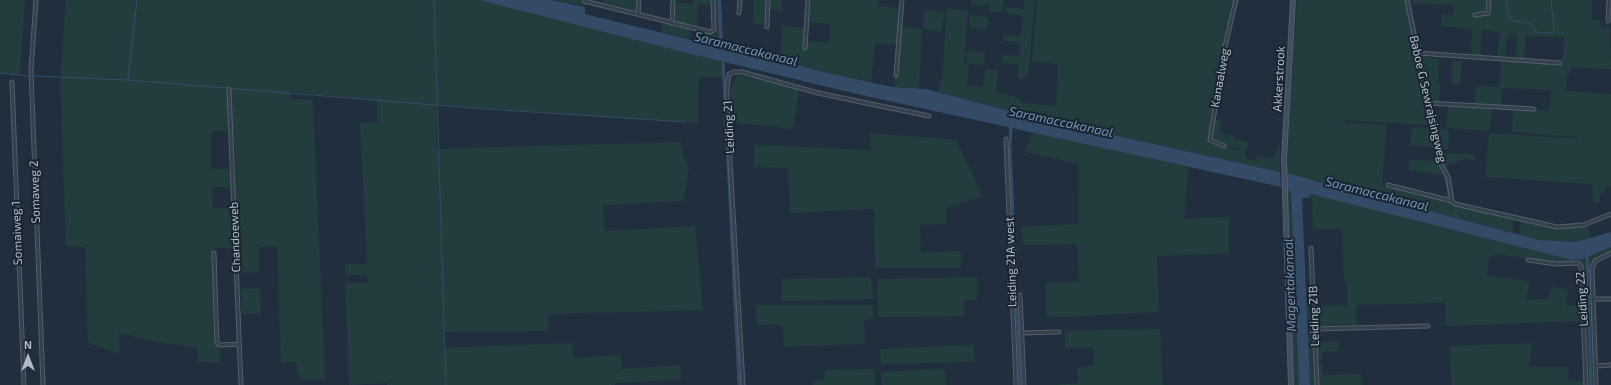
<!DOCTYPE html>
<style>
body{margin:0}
#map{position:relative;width:1611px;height:385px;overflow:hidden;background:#212e3d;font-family:"Exo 2",sans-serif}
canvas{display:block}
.north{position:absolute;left:8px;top:337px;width:40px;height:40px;-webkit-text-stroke:3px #1a2532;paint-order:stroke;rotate:0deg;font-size:11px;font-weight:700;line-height:16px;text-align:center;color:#b0bbc9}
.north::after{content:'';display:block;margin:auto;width:14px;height:18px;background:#b0bbc9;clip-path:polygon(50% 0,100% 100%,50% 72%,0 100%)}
</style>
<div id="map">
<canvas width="1611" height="385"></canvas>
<div class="north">N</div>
</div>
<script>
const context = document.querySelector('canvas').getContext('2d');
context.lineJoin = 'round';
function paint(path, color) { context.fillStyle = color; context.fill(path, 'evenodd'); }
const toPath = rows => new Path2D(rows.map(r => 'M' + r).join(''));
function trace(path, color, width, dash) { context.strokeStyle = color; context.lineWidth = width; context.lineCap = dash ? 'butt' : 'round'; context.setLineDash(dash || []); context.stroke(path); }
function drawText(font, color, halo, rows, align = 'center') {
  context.font = font + ' "Exo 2",sans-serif'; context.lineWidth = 4; context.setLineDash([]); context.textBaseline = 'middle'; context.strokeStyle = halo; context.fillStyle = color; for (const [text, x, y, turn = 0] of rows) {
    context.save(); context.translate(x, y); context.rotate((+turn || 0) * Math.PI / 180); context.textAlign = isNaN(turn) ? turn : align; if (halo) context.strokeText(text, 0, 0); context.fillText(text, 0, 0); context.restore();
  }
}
paint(toPath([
 [0,0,25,0,20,75,0,73],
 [66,0,479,0,723,62,724,77,699,77,698,123,436,105,437,149,681,142,683,155,689,169,683,201,603,205,604,231,695,226,703,310,548,314,549,331,444,332,444,348,572,343,573,358,621,355,622,369,680,365,681,379,615,383,615,385,387,385,386,383,349,385,345,283,368,283,367,275,345,275,345,264,367,264,360,123,377,122,377,100,290,92,290,99,313,100,325,380,299,379,296,362,281,363,277,246,259,247,259,272,238,273,234,130,211,131,211,169,231,169,231,187,212,187,213,208,233,208,234,248,215,248,220,363,197,362,198,348,158,342,119,333,120,354,88,343,85,247,66,246,60,78],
 [551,0,580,0,580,2,586,3,586,6],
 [604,0,637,0,636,11,604,3],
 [693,0,712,0,712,5,698,4,697,27,675,21,674,2,693,4],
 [714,0,717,0,719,40,715,46,703,43,706,33,714,34,716,32],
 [754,0,767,0,767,25,753,24],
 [769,0,782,0,782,11,769,10],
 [809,0,878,0,878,6,900,8,898,44,875,43,871,82,827,73,780,59,782,26,805,28,806,41,829,43,830,24,808,22],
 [972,0,1004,0,1002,12,988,12,989,6,971,5],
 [1024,0,1035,0,1028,78,1018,78,1018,64,1001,63,1002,55,1019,56,1020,42,1003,41,1003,35,1021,36,1023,16,1005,13,1005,7,1024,9],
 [1037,0,1235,0,1210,131,1209,143,1241,151,1241,149,1212,142,1215,119,1221,121,1220,133,1234,136,1234,139,1249,142,1245,156,1247,159,1255,161,1257,155,1273,159,1280,143,1280,172,1032,117,937,92,942,78,947,9,968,11,964,64,966,64,967,51,985,53,984,65,969,64,967,86,983,87,985,69,998,70,996,98,998,92,1013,96,1024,103,1056,106,1058,64,1032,61],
 [1297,0,1405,0,1430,125,1346,120,1345,123,1387,125,1382,185,1513,219,1513,233,1286,173],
 [1413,0,1592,0,1592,20,1600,20,1601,28,1610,27,1611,69,1570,67,1570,73,1567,75,1566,91,1611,94,1611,185,1600,195,1600,203,1593,203,1592,184,1485,177,1489,133,1577,139,1577,137,1512,132,1513,109,1549,110,1551,90,1502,88,1501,106,1474,105,1476,86,1500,87,1501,61,1562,65,1564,37,1526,36,1524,60,1516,60,1517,34,1508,33,1505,58,1497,58,1500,32,1482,30,1480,57,1471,56,1472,29,1441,26,1442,14,1454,15,1454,5,1410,3],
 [924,9,944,13,942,32,923,29],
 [970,15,988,17,987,29,969,27],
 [663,22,691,29,689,39,660,32],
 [901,27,922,29,919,89,895,87,895,76,897,76],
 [1422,57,1439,59,1438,83,1440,83,1440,102,1428,100,1420,59],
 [1452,61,1462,61,1460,85,1451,84],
 [737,75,799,89,793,129,785,129,777,126,732,123,731,88],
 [1448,106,1492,109,1490,131,1446,128],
 [1412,127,1431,128,1435,147,1410,146],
 [1435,129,1449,130,1448,149,1438,149],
 [1033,132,1188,167,1184,219,1229,217,1229,253,1157,256,1159,312,1065,317,1046,316,1046,283,1079,282,1077,244,1023,245,1021,227,1078,224,1079,164,1025,152],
 [870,133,956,140,983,196,946,208,946,224,920,225,921,253,961,251,961,268,875,268,874,209,790,213,788,168,754,167,754,145,871,150],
 [1439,153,1475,155,1475,160,1465,159,1443,167],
 [1409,160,1438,161,1447,176,1409,170],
 [1286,190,1291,192,1299,385,1294,385],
 [1311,194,1572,260,1582,259,1611,247,1611,251,1593,260,1591,265,1595,385,1587,385,1584,274,1582,266,1578,262,1556,263,1498,254,1489,258,1487,276,1530,281,1526,300,1549,299,1551,287,1568,289,1566,306,1583,306,1583,321,1446,326,1445,302,1430,303,1356,305,1356,326,1316,327,1314,306,1347,305,1347,282,1344,281,1342,229,1313,229,1312,199,1308,198],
 [1521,220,1559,228,1581,227,1587,224,1591,238,1576,242,1539,240,1519,235],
 [871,277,873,299,781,301,782,279],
 [977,277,977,300,964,300,964,316,878,317,878,279],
 [260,288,261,314,242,314,241,289],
 [756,305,873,305,873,318,864,320,865,344,784,347,783,327,775,324,757,325],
 [1307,305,1312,305,1315,385,1310,385],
 [1160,329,1163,385,1054,385,1078,383,1077,368,1094,365,1094,347,1065,348,1065,331],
 [1319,330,1327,331,1321,332,1321,342,1339,341,1339,351,1322,352,1322,361,1317,363,1316,332],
 [1532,343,1529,367,1568,367,1569,381,1585,381,1585,385,1451,385,1450,346],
 [974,345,975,362,881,364,880,349],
 [1322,364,1322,375,1361,374,1361,385,1318,385,1317,366],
 [875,369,875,385,813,385,813,381,824,380,825,370],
 [945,369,946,385,882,385,881,372]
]), '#233d3e');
paint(toPath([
 [479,0,551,0,585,7,585,14,715,46,719,40,717,0,721,0,723,41,725,45,827,73,893,87,926,89,1032,117,1280,172,1281,187,857,94,691,54],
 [1286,173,1539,240,1576,242,1611,232,1611,247,1582,259,1572,260,1311,194,1308,198,1302,198,1310,385,1299,385,1291,192,1286,190]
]), '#334b66');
trace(toPath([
 [434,0,446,385],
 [1409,0,1420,51],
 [1506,0,1510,20,1532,24,1535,32,1553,33,1554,30,1551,0],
 [1421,56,1430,101],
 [0,73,28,76],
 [34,76,128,80,472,108,685,122],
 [128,79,137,0],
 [1431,106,1436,126],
 [1437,131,1441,150],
 [1442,153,1444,164],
 [1445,177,1449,199],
 [1454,211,1457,218]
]), '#334b66', 1);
trace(toPath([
 [723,59,739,385],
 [1011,125,1010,148,1013,215],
 [1013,217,1014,246],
 [1015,250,1016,284],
 [1587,253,1591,385],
 [1016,288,1020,385]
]), '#334b66', 3);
const street = toPath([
 [36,0,31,70,43,385],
 [1407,0,1434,133,1441,164,1448,177,1452,201],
 [584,1,710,32,714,30,713,0],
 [739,13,740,0],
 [638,14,639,0],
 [1475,15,1488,13,1489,0],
 [1608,21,1609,0],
 [672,23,673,0],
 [767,27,768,0],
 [805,48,808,0],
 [1418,53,1560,63],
 [896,75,902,0],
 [12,82,24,385],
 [229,89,241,385],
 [1427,103,1534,109],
 [1006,139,1016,385],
 [1224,146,1210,140,1224,51,1236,0],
 [1388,185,1452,201,1455,204,1557,227,1583,225,1611,214],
 [1311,248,1317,385],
 [214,253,217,343,220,345,239,344],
 [1528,260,1556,264,1578,263,1581,266,1586,385],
 [1020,295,1024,385],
 [1594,299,1611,299],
 [1314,329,1428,326],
 [1021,333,1059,332],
 [1596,366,1611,365],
 [743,385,728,125,727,89,729,74,734,72,742,72,818,93,929,116],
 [1596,385,1592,268,1595,261,1611,253]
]);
const secondary = toPath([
 [1291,385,1284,159,1293,0]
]);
trace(street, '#535e6b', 5);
trace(secondary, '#535e6b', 6);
trace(street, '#35404d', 3);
trace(secondary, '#424f61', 4);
drawText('12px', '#b0bbc9', '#1a2532', [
 ["Kanaalweg",1220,78,-80],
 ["Akkerstrook",1279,79,-87],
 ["Baboe G Sewrajsingweg",1428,99,77],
 ["Leiding 21",729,127,-93],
 ["Somaweg 2",35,192,-92],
 ["Somaiweg 1",17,233,-92],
 ["Chandoeweb",235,237,-92],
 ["Leiding 21A west",1011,262,-92],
 ["Leiding 22",1582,299,-94],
 ["Leiding 21B",1314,316,-92]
]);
drawText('italic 13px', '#7593b3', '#1a2532', [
 ["Saramaccakanaal",746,49,14],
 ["Saramaccakanaal",1061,122,12],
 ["Saramaccakanaal",1377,194,14],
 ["Magentakanaal",1290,285,-92]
]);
</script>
